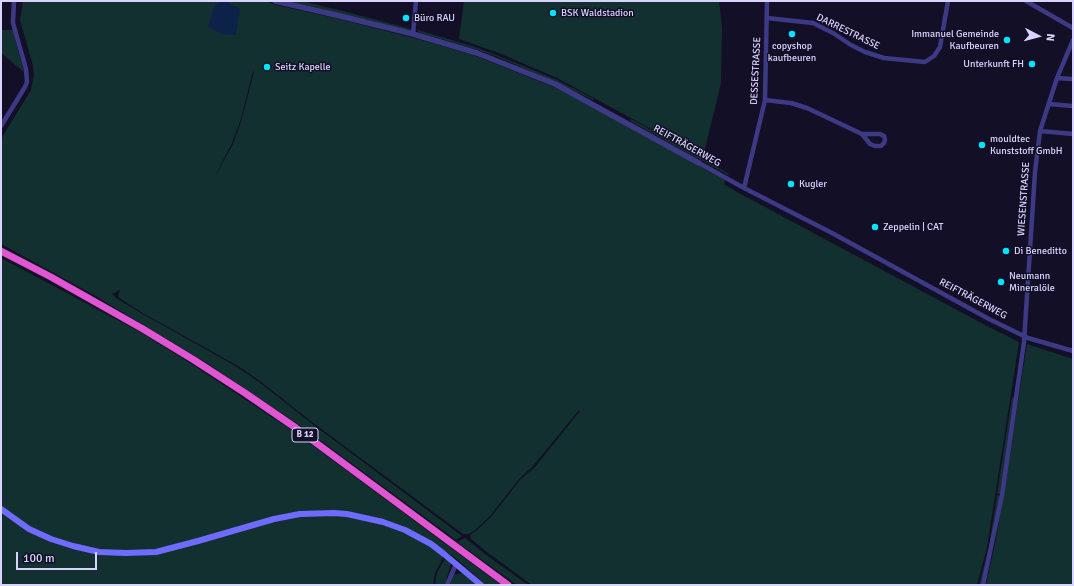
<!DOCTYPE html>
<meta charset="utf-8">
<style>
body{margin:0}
#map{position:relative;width:1074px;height:586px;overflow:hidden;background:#130f26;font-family:Signika,sans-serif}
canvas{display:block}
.frame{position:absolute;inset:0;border:2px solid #d9d4ff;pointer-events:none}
.north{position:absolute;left:1018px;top:16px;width:40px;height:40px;-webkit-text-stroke:3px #130f26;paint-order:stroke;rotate:96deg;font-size:11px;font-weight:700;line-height:16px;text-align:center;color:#d9d4ff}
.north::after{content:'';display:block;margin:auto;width:14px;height:18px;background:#d9d4ff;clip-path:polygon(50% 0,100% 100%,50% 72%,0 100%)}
.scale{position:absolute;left:16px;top:552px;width:81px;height:18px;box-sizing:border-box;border:2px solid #d9d4ff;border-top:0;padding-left:5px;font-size:12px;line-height:14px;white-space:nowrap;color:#d9d4ff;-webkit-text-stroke:3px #130f26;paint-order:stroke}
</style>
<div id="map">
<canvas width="1074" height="586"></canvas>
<div class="frame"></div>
<div class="north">N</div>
<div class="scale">100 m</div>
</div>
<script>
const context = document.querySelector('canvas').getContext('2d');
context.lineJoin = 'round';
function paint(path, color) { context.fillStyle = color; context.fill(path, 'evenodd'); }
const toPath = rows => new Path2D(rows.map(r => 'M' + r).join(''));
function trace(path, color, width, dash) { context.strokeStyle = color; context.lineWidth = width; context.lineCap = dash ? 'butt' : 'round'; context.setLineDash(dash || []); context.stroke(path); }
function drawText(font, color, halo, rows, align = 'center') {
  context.font = font + ' Signika,sans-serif'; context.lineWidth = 3; context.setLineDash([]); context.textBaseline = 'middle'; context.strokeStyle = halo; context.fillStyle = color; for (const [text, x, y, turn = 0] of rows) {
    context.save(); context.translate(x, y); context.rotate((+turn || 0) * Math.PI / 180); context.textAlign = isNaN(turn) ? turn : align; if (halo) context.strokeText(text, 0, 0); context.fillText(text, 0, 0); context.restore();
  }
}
paint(toPath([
 [23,1,266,1,276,5,335,18,429,42,476,56,554,87,632,128,725,180,724,184,737,192,987,326,1019,342,987,547,977,585,532,585,487,552,471,539,470,535,477,530,491,517,520,480,535,467,580,411,579,410,570,421,533,466,519,479,490,516,476,529,469,534,463,534,312,422,260,381,238,366,141,312,118,297,120,290,112,294,116,298,141,313,237,367,259,382,311,423,462,536,456,540,298,424,210,365,94,295,1,244,1,139,31,90,34,75,33,66,20,20],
 [253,71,254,72,241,122,233,144,214,178,196,204,214,178,232,143,240,122],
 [289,1,301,1,339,10,411,29,411,31],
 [464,1,719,1,722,28,721,83,703,157,557,78,499,53,459,39],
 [1,30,13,30,24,72,1,53],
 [418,30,478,48,499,56,557,80,594,99,593,100,555,82,498,57,478,50,418,32],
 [631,119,690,151,729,174,728,175,630,121],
 [1,258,140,332,193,365,293,431,501,585,486,585,458,560,432,542,385,520,347,511,347,517,383,524,404,532,430,546,444,556,435,573,433,585,1,585],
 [1027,344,1073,359,1073,585,986,585,996,539,1003,496],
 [1012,397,1015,398,1000,494,997,494],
 [997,495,1000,496,990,547,981,585,979,585,989,547],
 [465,538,485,554,528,585,517,585,457,542],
 [445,558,451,563,445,585,435,585,437,573],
 [463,573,476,585,450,585,453,575]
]), '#12302f');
paint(toPath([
 [225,1,240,9,236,35,222,34,208,27,213,10,217,3]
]), '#0c2248');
trace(toPath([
 [1026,1,1073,28],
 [767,18,813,23,833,33,851,45,865,52,884,58,925,62,934,56,940,47,948,1],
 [413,34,416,1],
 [1057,78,1073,79],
 [765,100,791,103,807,108,862,134,870,144,875,146,881,146,884,143,885,140,884,136,880,134,862,134],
 [1049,104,1073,106],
 [1,126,25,87,27,82,26,69,13,23,14,1],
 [1040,131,1073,134],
 [699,163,744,188,832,233,989,319,1028,338,1073,351],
 [744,188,765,100,767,1],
 [447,585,456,564],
 [983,585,1002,495,1024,342,1035,172,1040,131,1057,78,1073,40]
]), '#3d3a85', 4.5);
trace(toPath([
 [275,1,336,15,413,34,477,53,497,61,555,84,699,163]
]), '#3d3a85', 5.5);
trace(toPath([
 [1,509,29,529,51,539,73,546,99,552,126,553,156,552,198,541,274,519,300,514,334,513,347,514,383,522,405,530,431,544,444,554,481,585]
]), '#6f6bff', 6);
trace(toPath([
 [1,251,51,277,143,329,194,360,245,393,296,428,508,585]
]), '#e055d1', 7);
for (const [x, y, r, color] of [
 [553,13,4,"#00e5ff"],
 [406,18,4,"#00e5ff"],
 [792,34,4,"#00e5ff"],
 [1007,40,4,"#00e5ff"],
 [1032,64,4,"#00e5ff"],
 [267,67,4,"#00e5ff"],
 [982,145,4,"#00e5ff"],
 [791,184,4,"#00e5ff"],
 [875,227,4,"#00e5ff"],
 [1006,251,4,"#00e5ff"],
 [1001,282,4,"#00e5ff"]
]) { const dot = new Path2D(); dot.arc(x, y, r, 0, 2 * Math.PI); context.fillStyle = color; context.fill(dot); trace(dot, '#130f26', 1.5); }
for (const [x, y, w] of [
 [305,435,26]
]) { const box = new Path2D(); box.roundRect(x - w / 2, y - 7, w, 14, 3); context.fillStyle = '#130f26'; context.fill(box); trace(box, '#d9d4ff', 1); }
drawText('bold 9px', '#d9d4ff', null, [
 ["B 12",305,435]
]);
drawText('10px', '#d9d4ff', '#130f26', [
 ["BSK Waldstadion",561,13],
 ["Büro RAU",414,18],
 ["Immanuel Gemeinde",999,34,"right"],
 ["Kaufbeuren",999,46,"right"],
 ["copyshop",792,46,"center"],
 ["kaufbeuren",792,58,"center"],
 ["Unterkunft FH",1024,64,"right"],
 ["Seitz Kapelle",275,67],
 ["mouldtec",990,139],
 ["Kunststoff GmbH",990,151],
 ["Kugler",799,184],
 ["Zeppelin | CAT",883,227],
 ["Di Beneditto",1014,251],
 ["Neumann",1009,276],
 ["Mineralöle",1009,288]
], 'left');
drawText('10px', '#d9d4ff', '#130f26', [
 ["DARRESTRASSE",848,32,26],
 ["DESSESTRASSE",756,71,-87],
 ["REIFTRÄGERWEG",687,146,29],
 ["WIESENSTRASSE",1024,199,-86],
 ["REIFTRÄGERWEG",973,299,28]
]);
</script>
